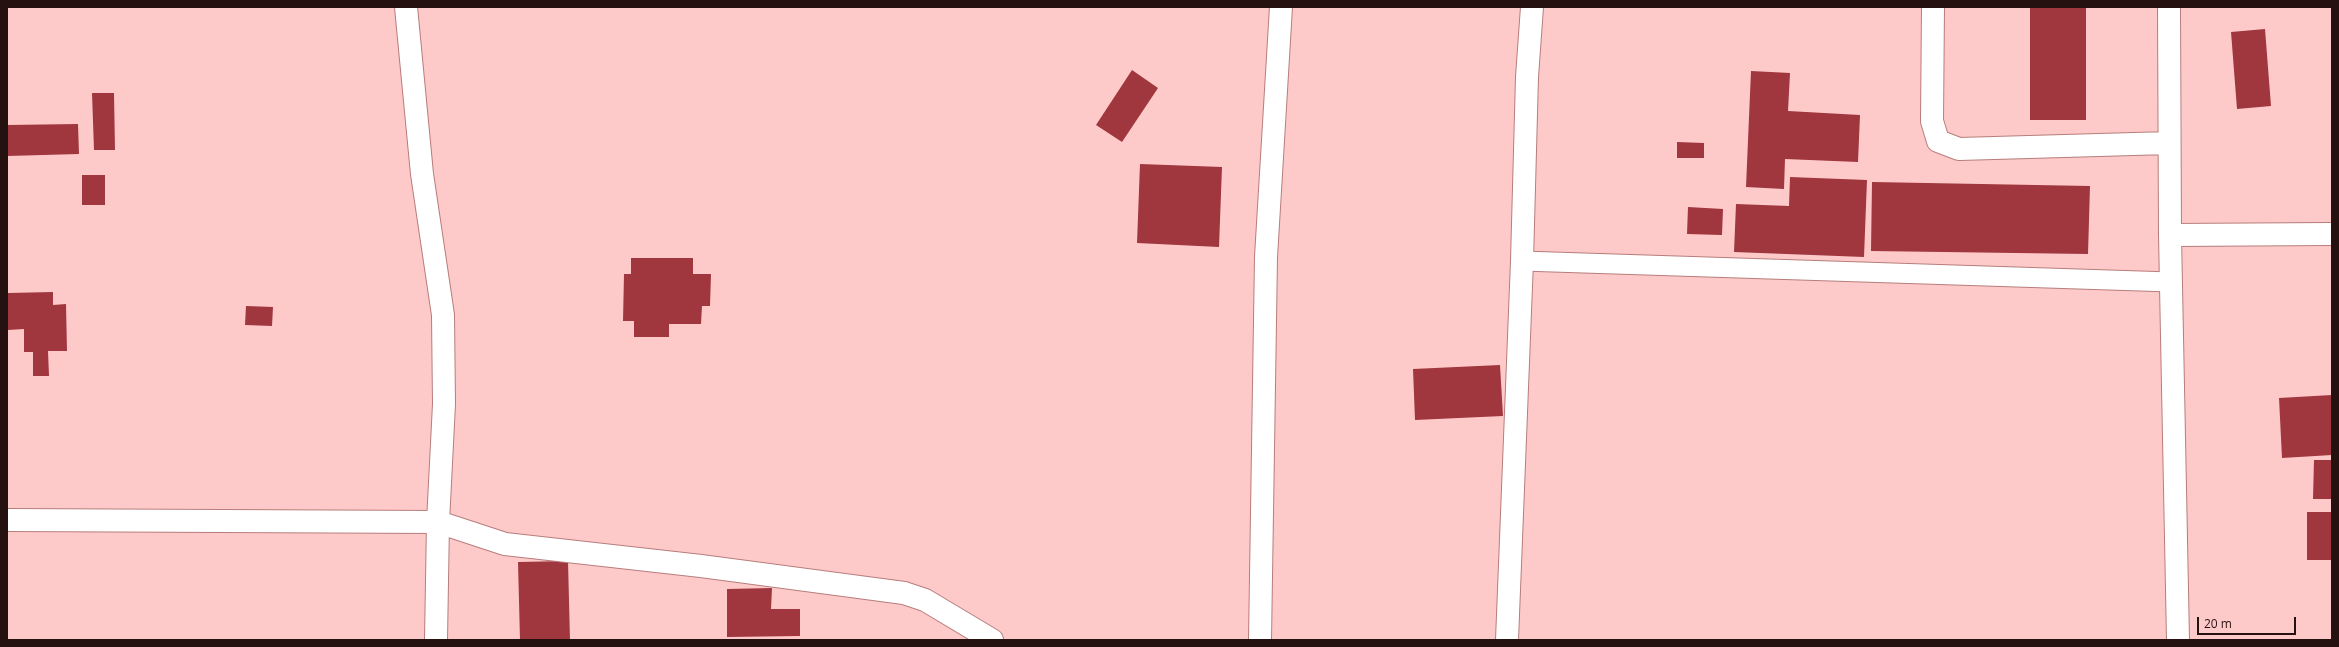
<!DOCTYPE html>
<style>
body{margin:0}
#map{position:relative;width:2339px;height:647px;overflow:hidden;background:#fecac9;font-family:"Open Sans",sans-serif}
canvas{display:block}
.frame{position:absolute;inset:0;border:8px solid #261111;pointer-events:none}
.scale{position:absolute;left:2197px;top:617px;width:99px;height:18px;box-sizing:border-box;border:2px solid #261111;border-top:0;padding-left:5px;font-size:12px;line-height:14px;white-space:nowrap;color:#261111;-webkit-text-stroke:3px #fecac9;paint-order:stroke}
</style>
<div id="map">
<canvas width="2339" height="647"></canvas>
<div class="frame"></div>
<div class="scale">20 m</div>
</div>
<script>
const context = document.querySelector('canvas').getContext('2d');
context.lineJoin = 'round';
function paint(path, color) { context.fillStyle = color; context.fill(path, 'evenodd'); }
const toPath = rows => new Path2D(rows.map(r => 'M' + r).join(''));
function trace(path, color, width, dash) { context.strokeStyle = color; context.lineWidth = width; context.lineCap = dash ? 'butt' : 'round'; context.setLineDash(dash || []); context.stroke(path); }
paint(toPath([
 [2030,7,2086,7,2086,120,2030,120],
 [2265,29,2271,106,2237,109,2231,32],
 [1132,70,1158,88,1122,142,1096,125],
 [1751,71,1790,73,1788,111,1860,115,1858,162,1785,159,1784,189,1746,187],
 [92,93,114,93,115,150,94,150],
 [78,124,79,154,7,156,7,125],
 [1677,142,1704,143,1704,158,1677,158],
 [1140,164,1222,167,1219,247,1137,243],
 [82,175,105,175,105,205,82,205],
 [1790,177,1867,180,1864,257,1734,252,1736,204,1789,206],
 [1872,182,2090,186,2088,254,1871,251],
 [1688,207,1723,209,1722,235,1687,234],
 [631,258,693,258,693,274,711,274,710,306,702,306,701,324,669,324,669,337,634,337,634,321,623,321,624,274,631,274],
 [53,292,53,305,66,304,67,351,48,351,49,376,33,376,33,352,24,352,24,329,8,330,8,293],
 [246,306,273,307,272,326,245,325],
 [1500,365,1503,416,1415,420,1413,369],
 [2332,395,2332,455,2282,458,2279,398],
 [2314,460,2332,460,2332,499,2313,499],
 [2307,512,2332,512,2332,560,2307,560],
 [568,561,570,640,520,640,518,562],
 [772,588,771,609,800,609,800,636,727,637,727,589]
]), '#a0363e');
const service = toPath([
 [1522,261,2171,282]
]);
const minor = toPath([
 [406,7,422,174,443,315,444,404,438,522,436,640],
 [1933,7,1932,121,1938,141,1959,149,2169,143],
 [2169,7,2170,235,2178,640],
 [2170,235,2332,234],
 [7,520,438,522,505,544,701,566,904,593,925,600,992,640],
 [1260,640,1266,257,1281,7],
 [1507,640,1522,261,1527,77,1532,7]
]);
trace(service, '#b77d7c', 21);
trace(minor, '#b77d7c', 24);
trace(service, '#fff', 19);
trace(minor, '#fff', 22);
</script>
